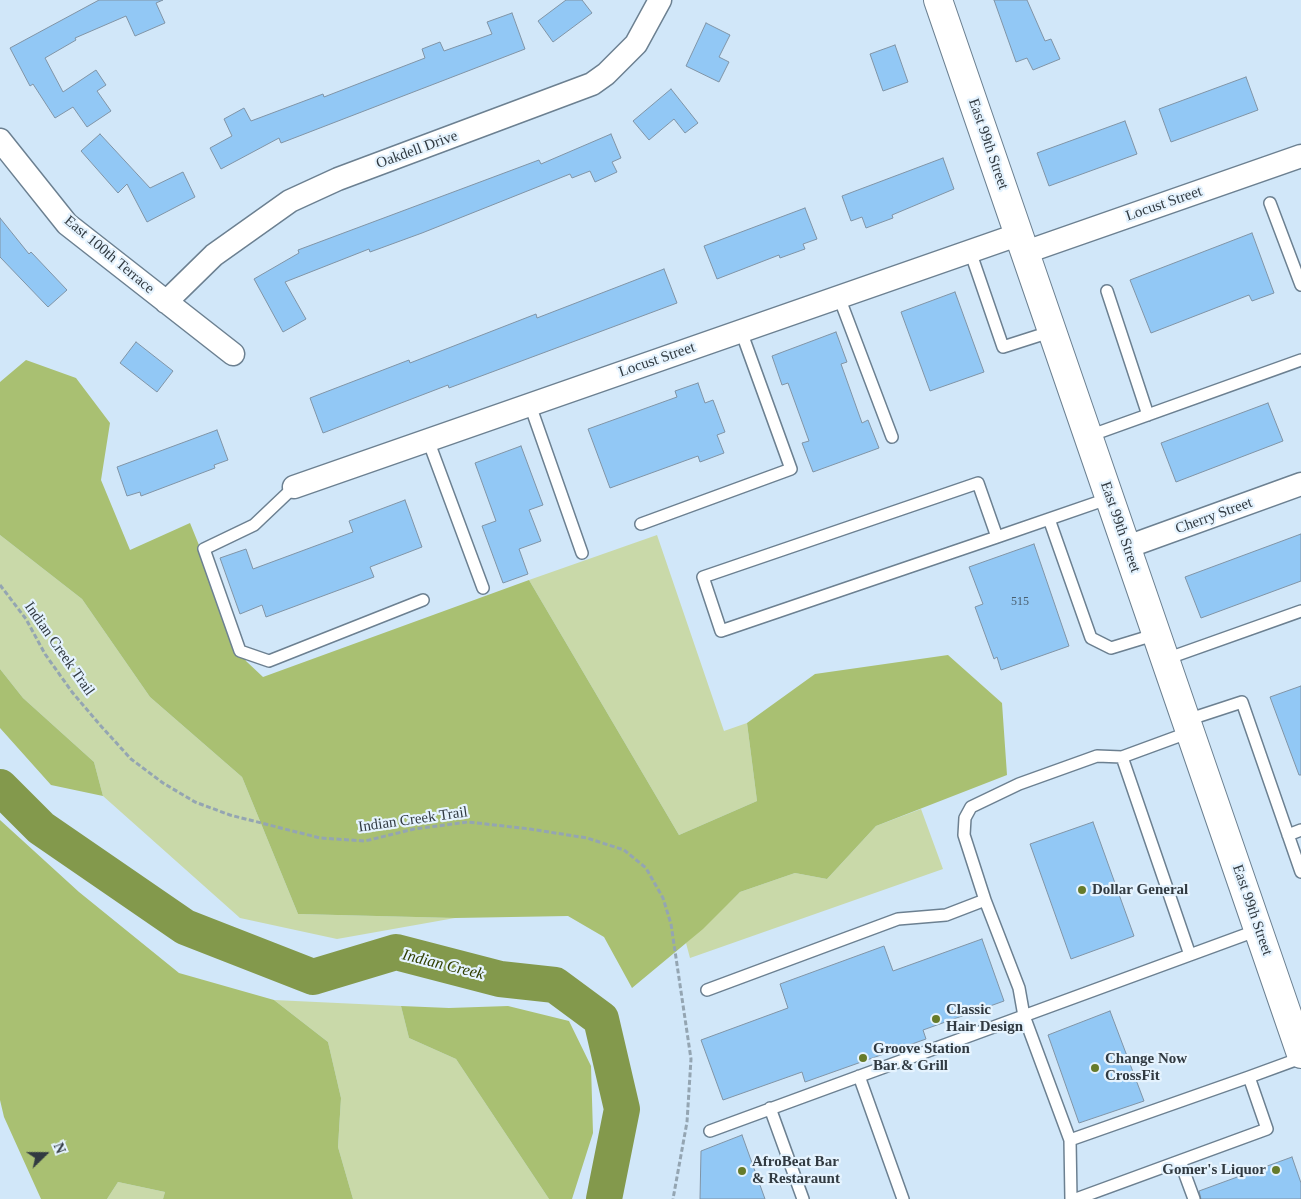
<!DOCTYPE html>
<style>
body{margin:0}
#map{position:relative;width:1301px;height:1199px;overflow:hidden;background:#d1e7f9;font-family:"Times New Roman",serif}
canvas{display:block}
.north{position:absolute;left:20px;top:1129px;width:50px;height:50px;-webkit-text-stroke:4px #e5f3fe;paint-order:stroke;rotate:68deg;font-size:14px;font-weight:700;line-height:20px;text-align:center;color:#313a41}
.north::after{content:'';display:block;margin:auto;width:18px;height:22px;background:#313a41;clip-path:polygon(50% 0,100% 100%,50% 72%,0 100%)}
</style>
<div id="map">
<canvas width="1301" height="1199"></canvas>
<div class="north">N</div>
</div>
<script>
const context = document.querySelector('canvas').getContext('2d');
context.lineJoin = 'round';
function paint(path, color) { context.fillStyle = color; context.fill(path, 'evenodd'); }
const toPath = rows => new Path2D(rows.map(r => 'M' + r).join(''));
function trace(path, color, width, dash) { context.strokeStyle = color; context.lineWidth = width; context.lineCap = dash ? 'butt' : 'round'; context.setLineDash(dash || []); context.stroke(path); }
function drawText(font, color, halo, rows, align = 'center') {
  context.font = font + ' "Times New Roman",serif'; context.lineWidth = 4.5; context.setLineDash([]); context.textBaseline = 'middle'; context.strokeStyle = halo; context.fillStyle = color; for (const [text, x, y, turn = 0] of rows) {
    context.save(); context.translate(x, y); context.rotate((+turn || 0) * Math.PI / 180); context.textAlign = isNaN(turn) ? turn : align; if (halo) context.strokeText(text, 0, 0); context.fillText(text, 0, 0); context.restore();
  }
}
paint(toPath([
 [0,535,82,599,150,697,242,777,298,914,455,918,337,939,240,918,103,796,94,762,23,698,0,669],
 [657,535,724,731,747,723,757,801,679,835,529,580],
 [921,809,943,869,690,958,686,943,740,892,795,873,827,879,876,826],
 [274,1000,401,1006,409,1038,456,1059,549,1199,353,1199,338,1147,341,1098,328,1042],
 [118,1182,165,1192,163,1199,107,1199]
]), '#c9d9a9');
paint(toPath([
 [26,360,76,378,110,423,101,480,130,550,190,523,246,661,263,677,529,580,679,835,757,801,747,723,815,674,948,655,1002,703,1007,775,876,826,827,879,795,873,740,892,703,929,632,988,604,937,568,916,455,918,298,914,242,777,150,697,82,599,0,535,0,382],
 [0,669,23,698,94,762,103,796,51,785,0,728],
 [0,820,79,892,179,973,274,1000,328,1042,341,1098,338,1147,353,1199,163,1199,165,1192,118,1182,107,1199,41,1199,4,1117,0,1100],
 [401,1006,449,1008,508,1006,569,1021,591,1066,593,1133,572,1199,549,1199,456,1059,409,1038]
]), '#a9c072');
trace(toPath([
 [0,787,41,828,185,927,313,977,396,952,500,979,555,985,601,1019,622,1109,604,1199]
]), '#83994c', 36);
const building = toPath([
 [99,0,163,0,156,3,165,23,135,36,126,16,75,38,76,40,45,58,63,92,96,70,106,85,97,91,111,111,87,127,73,107,55,118,33,84,30,86,10,48,99,0],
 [566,0,582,0,592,13,553,42,538,21,566,0],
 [994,0,1027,0,1045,41,1051,39,1060,59,1033,70,1027,58,1016,62,994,0],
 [512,13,525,49,281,143,279,138,221,169,210,148,232,136,224,119,244,108,251,121,323,94,324,97,425,58,422,49,440,42,444,51,492,34,487,22,512,13],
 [706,23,730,35,719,57,729,62,719,82,686,66,706,23],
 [895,45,908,82,883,91,870,54,895,45],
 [1246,77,1258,110,1171,142,1159,109,1246,77],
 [671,89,698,123,685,133,674,119,649,140,633,121,671,89],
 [1125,121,1137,154,1049,186,1037,153,1125,121],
 [100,134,150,188,183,172,195,197,147,222,127,184,118,193,81,151,100,134],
 [611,134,621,158,612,162,617,172,595,182,590,171,572,178,570,174,422,233,370,252,369,249,285,282,306,319,283,332,254,279,299,253,298,250,539,160,541,164,611,134],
 [943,158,954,189,892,215,893,218,866,228,862,217,851,221,842,196,943,158],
 [805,208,817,239,803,244,805,249,780,258,779,255,717,279,704,246,805,208],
 [0,218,29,254,31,252,67,290,48,307,0,257,0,218],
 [1252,233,1274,293,1252,301,1249,295,1151,333,1130,280,1252,233],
 [664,269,677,303,449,388,448,385,323,433,310,398,409,360,410,363,536,314,537,318,664,269],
 [955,292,984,372,930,391,901,312,955,292],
 [836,332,847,362,841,364,862,423,868,420,879,448,813,472,802,443,809,441,788,383,782,385,772,356,836,332],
 [136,342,173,371,157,392,120,363,136,342],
 [698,383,705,403,713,400,725,432,717,435,724,453,700,462,698,456,610,488,588,429,677,397,675,391,698,383],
 [1268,403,1283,441,1176,482,1161,443,1268,403],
 [217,430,228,460,214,465,215,468,141,496,140,492,127,496,117,467,217,430],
 [521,446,543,505,529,510,541,541,519,549,528,574,503,583,482,526,496,521,475,463,521,446],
 [405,500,422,547,370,567,374,577,266,617,262,605,240,614,220,558,246,549,253,569,353,532,349,521,405,500],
 [1301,534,1301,581,1201,618,1185,577,1301,534],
 [1034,544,1069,646,1001,670,997,657,994,659,975,607,983,604,969,567,1034,544],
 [1301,686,1301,775,1299,775,1270,697,1301,686],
 [1093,822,1134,936,1071,959,1030,844,1093,822],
 [982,939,1004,1001,923,1030,926,1039,805,1082,802,1072,723,1100,701,1040,788,1008,780,984,884,946,893,971,982,939],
 [1110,1011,1144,1101,1079,1123,1048,1035,1110,1011],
 [742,1135,765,1199,700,1199,701,1151,742,1135],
 [1292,1157,1301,1183,1301,1199,1201,1199,1199,1191,1292,1157]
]);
paint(building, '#92c8f5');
trace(building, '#8094a6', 1);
const service = toPath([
 [1270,203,1301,285],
 [970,251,1003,347,1053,331],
 [1107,291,1148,415],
 [839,297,892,437],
 [530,405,582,553],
 [1089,436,1301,360],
 [428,440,483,588],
 [294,487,254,525,204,549,240,651,269,661,423,600],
 [1049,519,1091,638,1111,648,1157,634],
 [641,524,791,469,741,331],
 [997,537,978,483,703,577,721,631,997,537,1110,498],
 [1166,659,1301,611],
 [1187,720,1242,702,1301,872],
 [1122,757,1190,955],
 [1288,835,1301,830],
 [985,900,964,835,965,818,971,807,1019,784,1097,756,1122,757,1190,732],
 [707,990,898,919,946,915,985,900,1019,988,1024,1016,1070,1140,1071,1199],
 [859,1076,903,1199],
 [770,1108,803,1199],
 [710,1131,1258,930],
 [1070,1140,1249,1077],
 [1180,1161,1194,1199],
 [1076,1199,1267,1129,1249,1077,1301,1058]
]);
const minor = toPath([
 [0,140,67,224,233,354],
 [1026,252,1301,156],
 [166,302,214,255,290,201,338,179,592,84,606,74,636,44,660,0],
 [294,487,1020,234],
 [1127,547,1301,484]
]);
const tertiary = toPath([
 [938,0,1301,1054]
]);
trace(service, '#6c8091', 14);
trace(minor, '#6c8091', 25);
trace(tertiary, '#6c8091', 30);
trace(toPath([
 [0,585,26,619,45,654,72,692,100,725,131,759,163,783,195,802,230,815,320,838,365,841,414,829,468,822,530,829,587,838,624,850,646,868,663,898,671,924,691,1059,687,1122,673,1199]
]), '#94a5b2', 3, [5, 2.5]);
trace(service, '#fff', 11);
trace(minor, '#fff', 22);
trace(tertiary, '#fff', 28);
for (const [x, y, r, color] of [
 [1082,890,5,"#667b2b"],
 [936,1019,5,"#667b2b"],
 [863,1058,5,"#667b2b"],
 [1095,1068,5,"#667b2b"],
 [1276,1170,5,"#667b2b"],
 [742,1171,5,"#667b2b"]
]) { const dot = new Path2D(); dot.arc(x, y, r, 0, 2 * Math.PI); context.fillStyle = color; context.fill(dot); trace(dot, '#e5f3fe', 2); }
drawText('12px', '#495e6e', null, [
 ["515",1020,602]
]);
drawText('15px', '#313a41', '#e5f3fe', [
 ["East 99th Street",988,144,71],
 ["Oakdell Drive",417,150,-20],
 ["Locust Street",1164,204,-19],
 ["East 100th Terrace",109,255,40],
 ["Locust Street",657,360,-19],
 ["Cherry Street",1214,516,-20],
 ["East 99th Street",1120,527,71],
 ["Indian Creek Trail",59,649,55],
 ["Indian Creek Trail",413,820,-8],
 ["East 99th Street",1252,910,71]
]);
drawText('bold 15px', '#313a41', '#e5f3fe', [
 ["Dollar General",1092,890],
 ["Classic",946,1010],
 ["Hair Design",946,1027],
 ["Groove Station",873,1049],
 ["Bar & Grill",873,1066],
 ["Change Now",1105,1059],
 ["CrossFit",1105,1076],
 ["AfroBeat Bar",752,1162],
 ["& Restaraunt",752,1179],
 ["Gomer's Liquor",1266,1170,"right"]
], 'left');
drawText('italic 16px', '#303e01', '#e5f3fe', [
 ["Indian Creek",443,965,14]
]);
</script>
